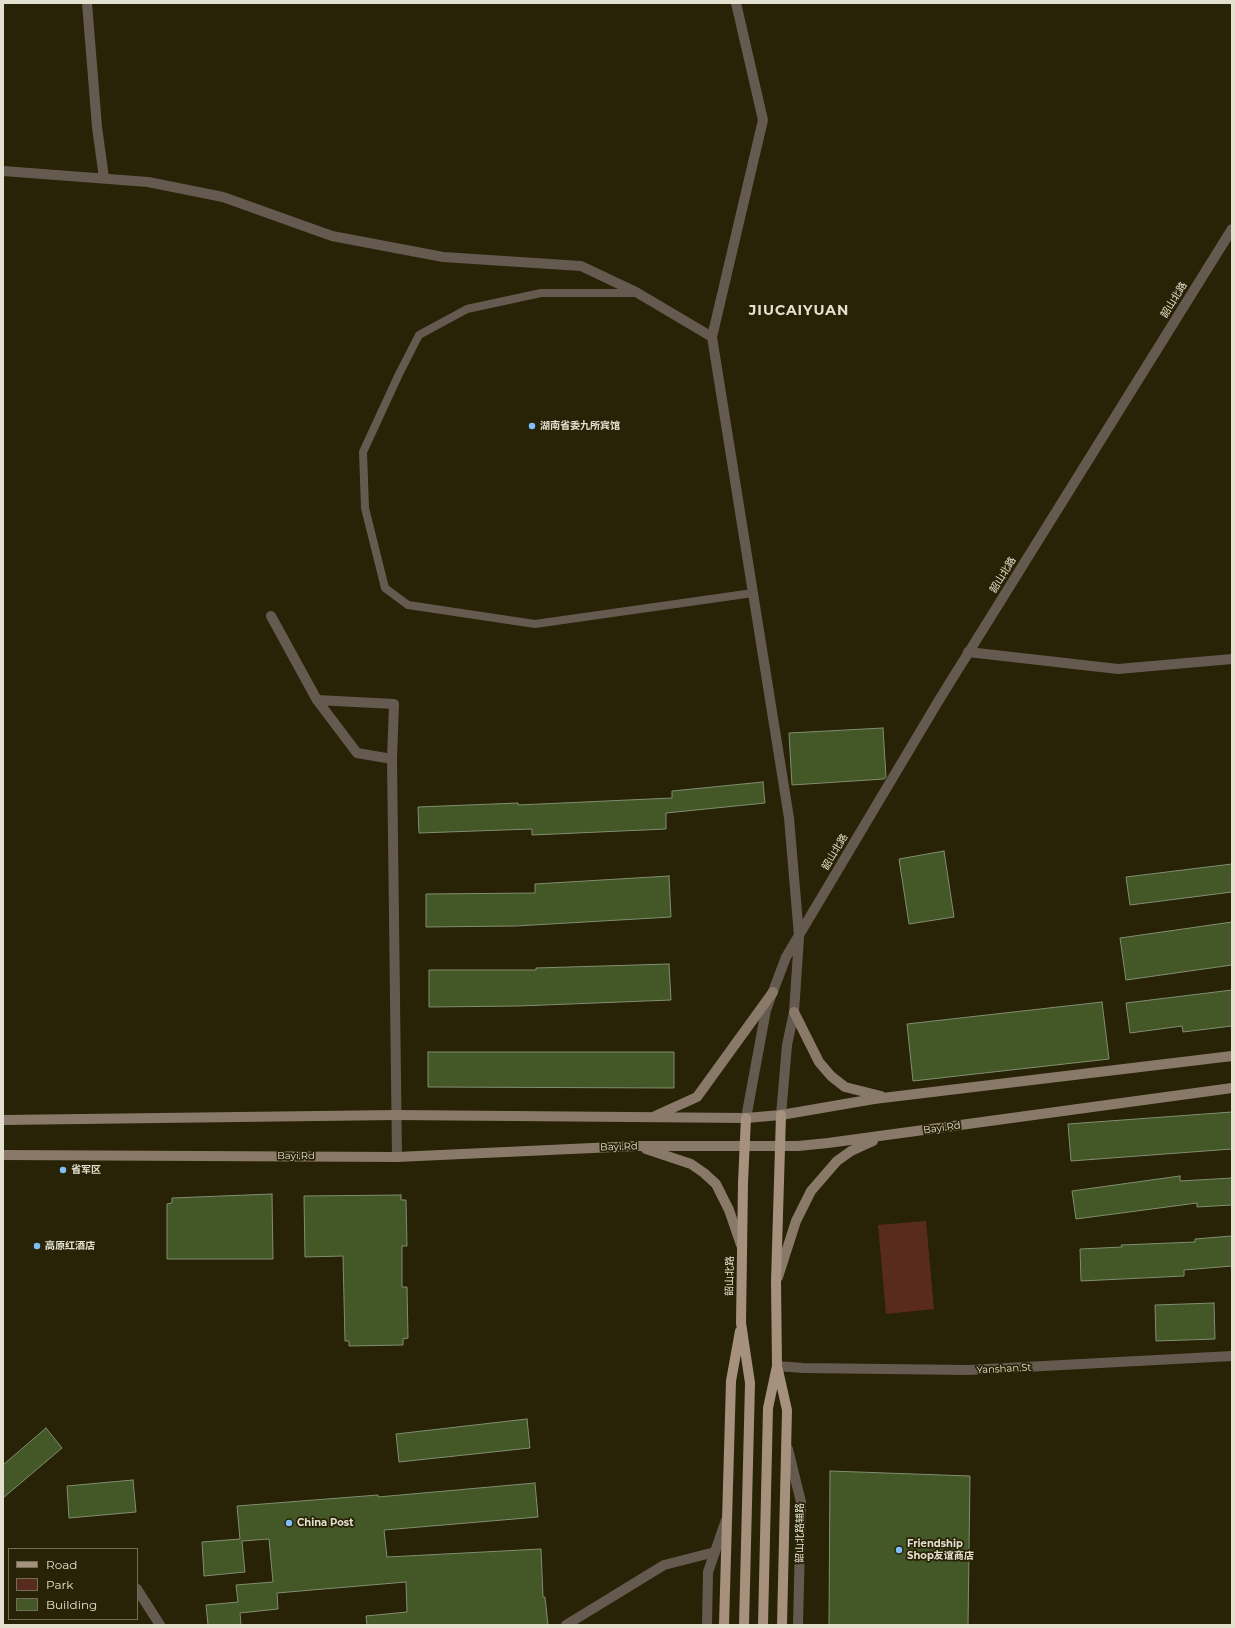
<!DOCTYPE html>
<meta charset="utf-8">
<style>
body{margin:0}
#map{position:relative;width:1235px;height:1628px;overflow:hidden;background:#282206;font-family:Montserrat,sans-serif}
canvas{display:block}
.frame{position:absolute;inset:0;border:4px solid #e4e0d0;pointer-events:none}
.legend{position:absolute;left:8px;top:1548px;width:130px;height:72px;box-sizing:border-box;background:#282206;border:1px solid #736e57;margin:0;padding:5px 7px;list-style:none;font-size:12px;color:#e4e0d0}
.legend li{display:flex;align-items:center;gap:8px;height:20px}
.legend b{width:20px;border:1px solid #736e57}
</style>
<div id="map">
<canvas width="1235" height="1628"></canvas>
<div class="frame"></div>
<ul class="legend">
<li><b style="height:5px;background:#a5917d"></b>Road</li>
<li><b style="height:11px;background:#592b1e"></b>Park</li>
<li><b style="height:11px;background:#435727"></b>Building</li>
</ul>
</div>
<script>
const context = document.querySelector('canvas').getContext('2d');
context.lineJoin = 'round';
function paint(path, color) { context.fillStyle = color; context.fill(path, 'evenodd'); }
const toPath = rows => new Path2D(rows.map(r => 'M' + r).join(''));
function trace(path, color, width, dash) { context.strokeStyle = color; context.lineWidth = width; context.lineCap = dash ? 'butt' : 'round'; context.setLineDash(dash || []); context.stroke(path); }
function drawText(font, color, halo, rows, align = 'center') {
  context.font = font + ' Montserrat,"Noto Sans SC",sans-serif'; context.lineWidth = 3.5; context.setLineDash([]); context.textBaseline = 'middle'; context.strokeStyle = halo; context.fillStyle = color; for (const [text, x, y, turn = 0] of rows) {
    context.save(); context.translate(x, y); context.rotate((+turn || 0) * Math.PI / 180); context.textAlign = isNaN(turn) ? turn : align; if (halo) context.strokeText(text, 0, 0); context.fillText(text, 0, 0); context.restore();
  }
}
paint(toPath([
 [926,1221,934,1309,886,1314,878,1225]
]), '#592b1e');
const building = toPath([
 [883,728,886,777,884,779,792,785,789,733,883,728],
 [763,782,765,803,666,813,666,829,532,835,532,829,419,833,418,807,518,803,518,805,672,798,672,791,763,782],
 [944,851,954,917,909,924,899,859,944,851],
 [1232,864,1232,892,1130,905,1126,877,1232,864],
 [669,876,671,917,516,926,426,927,426,894,535,893,535,884,669,876],
 [1232,922,1232,965,1126,980,1120,938,1232,922],
 [669,964,671,1000,519,1006,429,1007,429,970,536,970,536,968,669,964],
 [1232,990,1232,1026,1183,1032,1182,1026,1130,1033,1126,1003,1232,990],
 [1102,1002,1109,1059,913,1081,907,1024,1102,1002],
 [428,1052,674,1052,674,1088,428,1087,428,1052],
 [1232,1112,1232,1149,1071,1161,1068,1124,1232,1112],
 [1180,1176,1180,1181,1232,1178,1232,1205,1197,1207,1197,1203,1076,1219,1072,1191,1180,1176],
 [272,1194,273,1259,167,1259,167,1204,172,1203,172,1198,272,1194],
 [401,1195,401,1200,406,1200,407,1246,402,1246,402,1287,407,1287,408,1338,403,1339,403,1345,349,1346,349,1341,345,1341,343,1256,305,1257,304,1196,401,1195],
 [1232,1236,1232,1266,1184,1270,1184,1276,1081,1281,1080,1249,1122,1247,1121,1245,1195,1242,1195,1239,1232,1236],
 [1214,1303,1215,1339,1156,1341,1155,1305,1214,1303],
 [527,1419,530,1448,399,1462,396,1434,527,1419],
 [46,1428,62,1448,3,1498,3,1465,46,1428],
 [830,1471,970,1476,968,1625,829,1625,830,1471],
 [133,1480,136,1512,69,1518,67,1486,133,1480],
 [535,1483,538,1517,384,1530,387,1557,541,1549,543,1597,545,1597,548,1625,367,1625,366,1616,407,1612,406,1582,277,1593,278,1609,240,1613,241,1625,208,1625,206,1605,238,1602,236,1585,273,1582,269,1539,242,1541,245,1572,204,1576,202,1542,240,1539,237,1506,378,1495,378,1497,535,1483]
]);
paint(building, '#435727');
trace(building, '#818e71', 1);
trace(toPath([
 [635,293,541,293,467,309,419,335,399,374,363,452,365,508,385,588,408,605,535,624,753,593]
]), '#645a50', 8);
trace(toPath([
 [87,3,97,127,104,178],
 [736,3,763,120,712,337,789,818,799,936],
 [3,171,148,182,223,197,332,236,443,257,581,266,636,292,712,337],
 [271,616,317,700,357,753,392,759],
 [968,652,1118,669,1232,659],
 [317,700,394,704,392,759,397,1157],
 [777,1366,803,1368,968,1370,1232,1356],
 [137,1589,160,1625],
 [566,1625,664,1565,715,1552]
]), '#645a50', 10);
trace(toPath([
 [781,1115,787,1045,794,1012,799,938],
 [746,1118,766,1010,786,957,939,700,1232,229],
 [788,1449,801,1502,798,1625],
 [707,1625,708,1572,726,1520]
]), '#645a50', 10);
trace(toPath([
 [794,1012,819,1062,831,1076,845,1087,881,1096],
 [655,1116,697,1097,773,992],
 [3,1120,396,1115,746,1118,781,1115,874,1099,1232,1056],
 [646,1149,691,1164,704,1173,716,1184,729,1210,741,1245],
 [3,1155,397,1157,636,1146,798,1146,828,1143,1232,1088],
 [778,1277,796,1221,811,1191,837,1161,851,1151,873,1141]
]), '#897969', 10);
trace(toPath([
 [778,1370,787,1410,782,1625],
 [724,1625,731,1381,740,1331],
 [744,1625,750,1383,741,1323,743,1182,746,1118],
 [763,1625,768,1408,777,1366,776,1281,781,1115]
]), '#a5917d', 10);
for (const [x, y, r, color] of [
 [532,426,4,"#80bdfa"],
 [63,1170,4,"#80bdfa"],
 [37,1246,4,"#80bdfa"],
 [289,1523,4,"#80bdfa"],
 [899,1550,4,"#80bdfa"]
]) { const dot = new Path2D(); dot.arc(x, y, r, 0, 2 * Math.PI); context.fillStyle = color; context.fill(dot); trace(dot, '#282206', 1.5); }
drawText('10px', '#e4e0d0', '#282206', [
 ["韶山北路",1174,300,-58],
 ["韶山北路",1003,575,-58],
 ["韶山北路",835,852,-59],
 ["Bayi.Rd",942,1128,-8],
 ["Bayi.Rd",619,1147,-2],
 ["Bayi.Rd",296,1156],
 ["韶山北路",730,1276,-89],
 ["Yanshan.St",1004,1369,-3],
 ["韶山北路辅路",800,1533,-90]
]);
drawText('bold 10px', '#e4e0d0', '#282206', [
 ["湖南省委九所宾馆",540,426],
 ["省军区",71,1170],
 ["高原红酒店",45,1246],
 ["China Post",297,1523],
 ["Friendship",907,1544],
 ["Shop友谊商店",907,1556]
], 'left');
context.letterSpacing = '1px';
drawText('bold 14px', '#e4e0d0', '#282206', [
 ["JIUCAIYUAN",799,311]
]);
context.letterSpacing = '0px';
</script>
